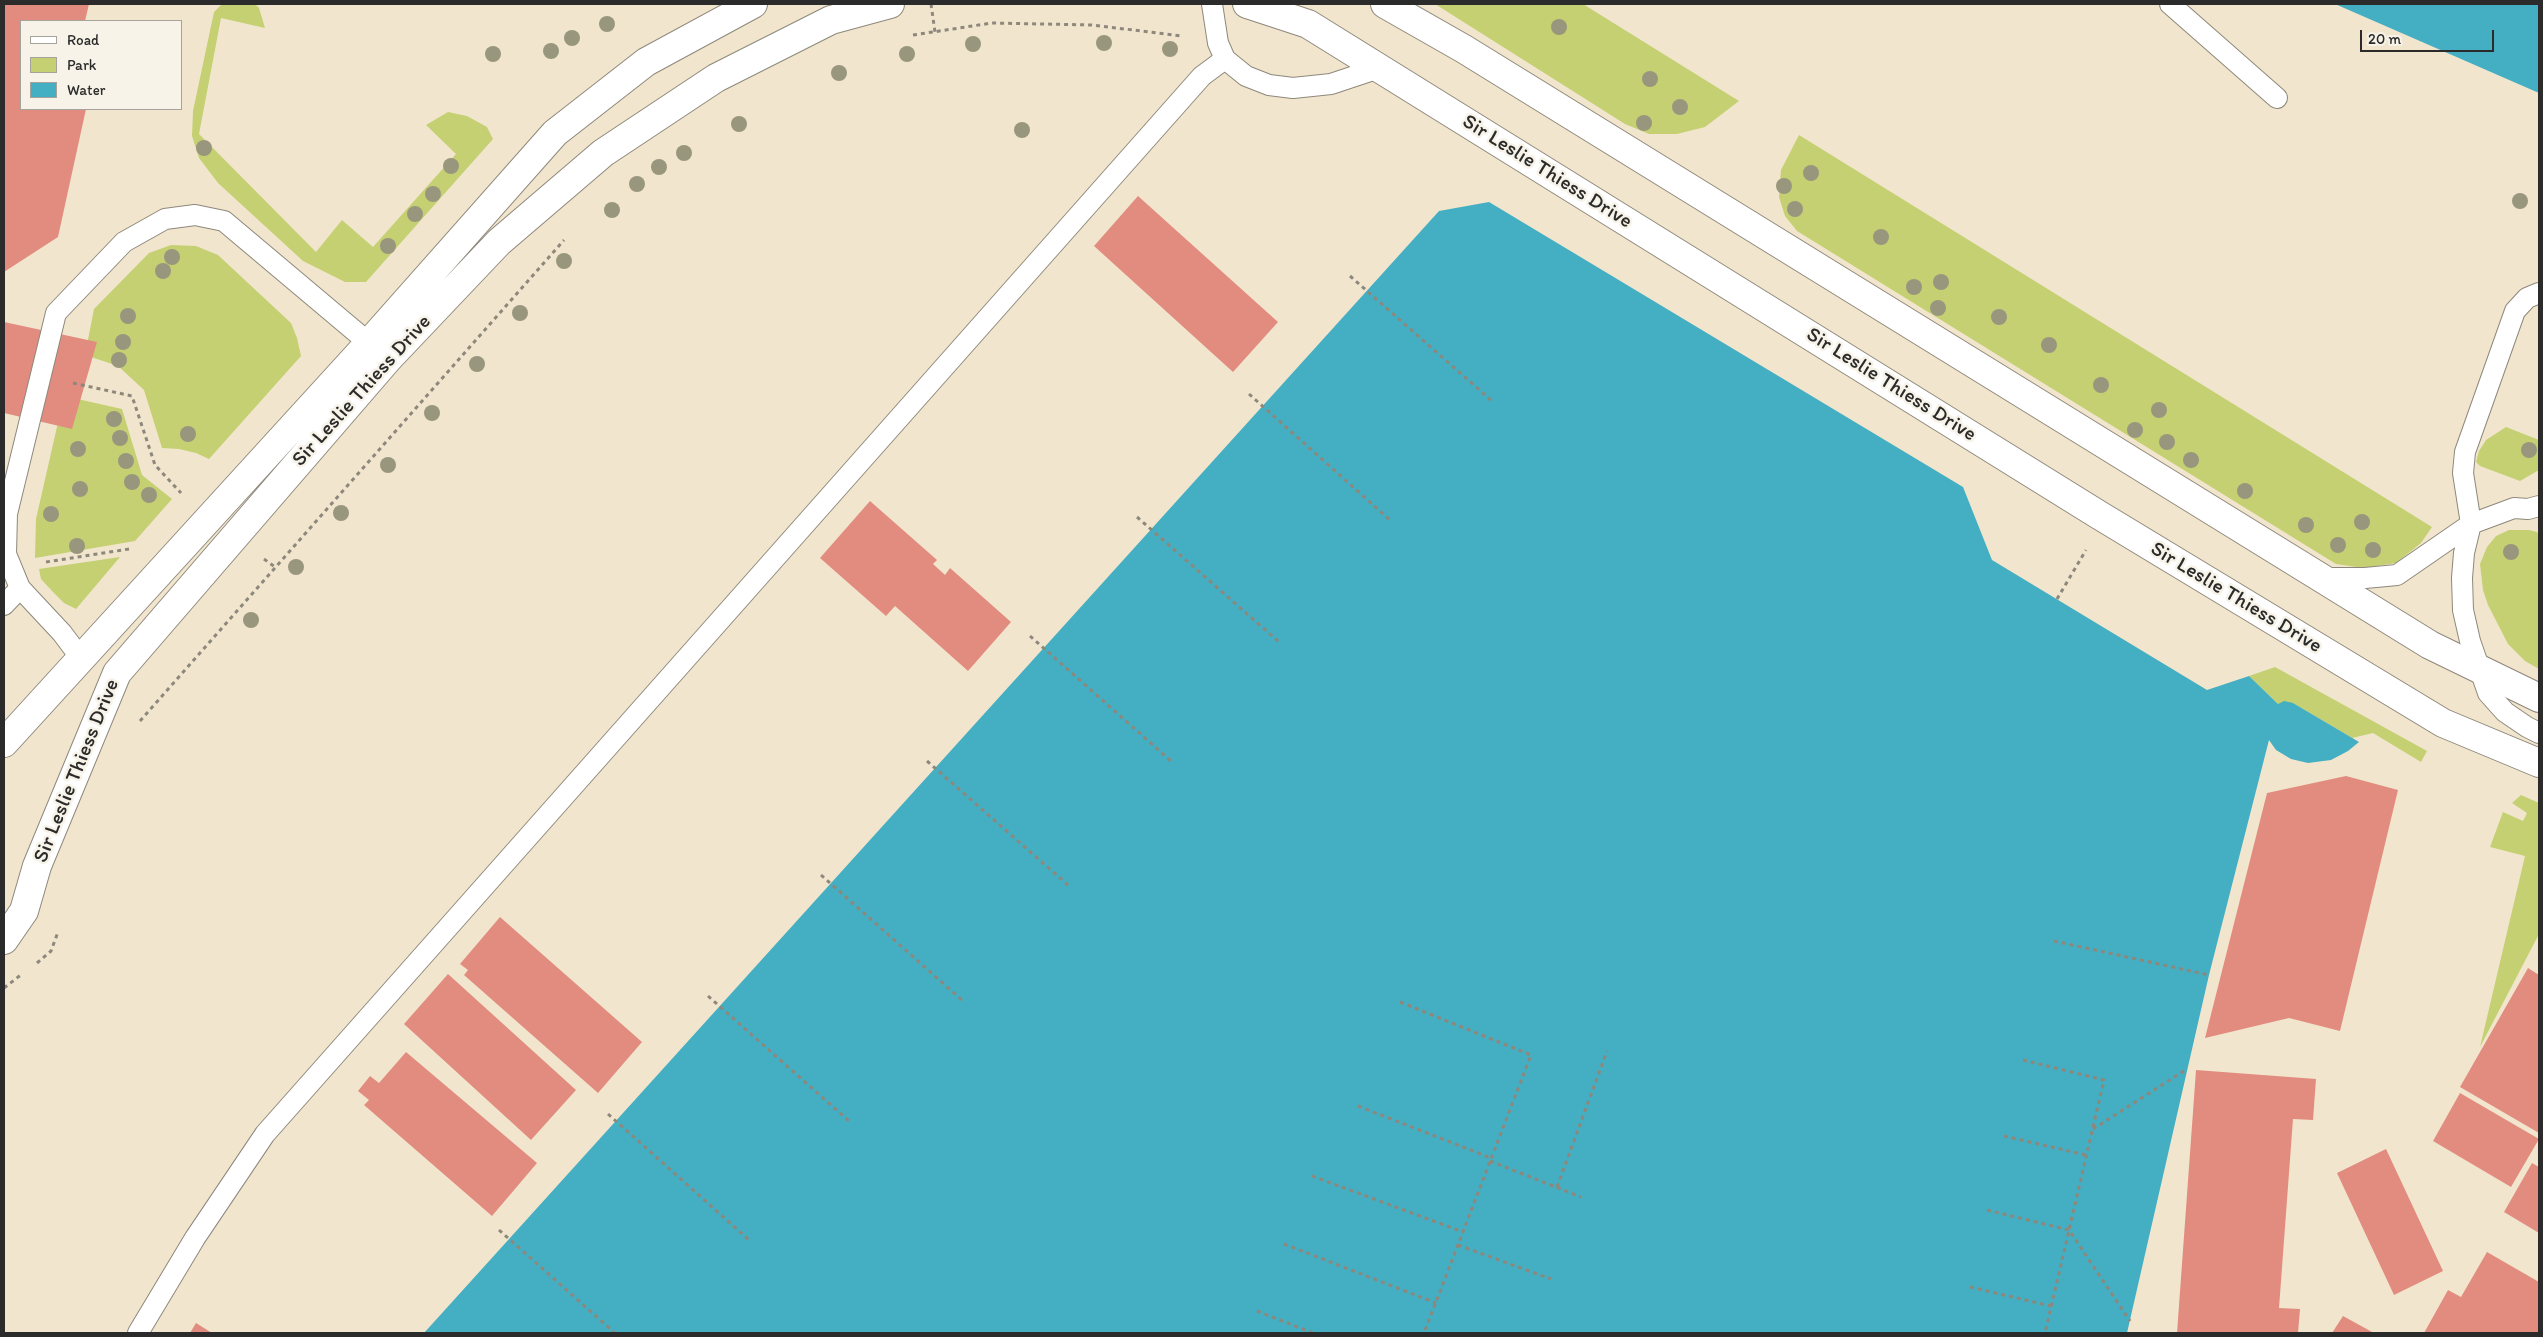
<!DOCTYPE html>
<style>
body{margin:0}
#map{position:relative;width:2543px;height:1337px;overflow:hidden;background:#f1e6cd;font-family:Itim,sans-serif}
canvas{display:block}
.frame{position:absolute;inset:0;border:5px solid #2b2b2b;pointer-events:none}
.legend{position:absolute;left:20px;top:20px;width:162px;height:90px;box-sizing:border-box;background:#f7f3e8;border:1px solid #a5a39c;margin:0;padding:6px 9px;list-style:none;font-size:15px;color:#2b2b2b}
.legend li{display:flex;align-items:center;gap:10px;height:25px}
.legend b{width:25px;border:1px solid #a5a39c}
.scale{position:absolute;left:2360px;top:30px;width:134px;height:22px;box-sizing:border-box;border:2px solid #2b2b2b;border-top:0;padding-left:6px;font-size:15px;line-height:18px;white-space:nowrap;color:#2b2b2b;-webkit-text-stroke:4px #f7f3e8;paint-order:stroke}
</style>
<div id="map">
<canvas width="2543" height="1337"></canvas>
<div class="frame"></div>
<ul class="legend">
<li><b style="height:6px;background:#fff"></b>Road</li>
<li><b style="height:14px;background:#c4d072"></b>Park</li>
<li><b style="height:14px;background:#44aec3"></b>Water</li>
</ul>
<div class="scale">20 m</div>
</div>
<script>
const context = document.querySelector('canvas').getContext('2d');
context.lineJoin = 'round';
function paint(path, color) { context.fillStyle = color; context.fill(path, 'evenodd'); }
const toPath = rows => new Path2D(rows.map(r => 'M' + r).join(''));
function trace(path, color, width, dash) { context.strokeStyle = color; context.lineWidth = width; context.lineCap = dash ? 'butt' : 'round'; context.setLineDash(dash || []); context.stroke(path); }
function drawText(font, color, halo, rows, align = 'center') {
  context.font = font + ' Itim,sans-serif'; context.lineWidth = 5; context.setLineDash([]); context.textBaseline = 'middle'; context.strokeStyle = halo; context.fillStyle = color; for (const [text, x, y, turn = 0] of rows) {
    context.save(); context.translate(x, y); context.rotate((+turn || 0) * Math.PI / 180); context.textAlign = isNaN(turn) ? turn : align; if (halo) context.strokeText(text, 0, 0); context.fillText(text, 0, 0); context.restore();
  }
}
paint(toPath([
 [222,4,255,4,259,8,265,28,221,18,199,134,316,252,342,220,373,247,456,154,426,125,448,112,467,116,487,127,493,139,366,282,345,282,303,261,218,183,199,158,192,136,193,111,214,12],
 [1435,4,1583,4,1739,101,1705,127,1677,134,1649,134,1625,124],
 [1799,135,2432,527,2421,543,2396,563,2363,568,2336,564,1797,231,1785,216,1779,197,1781,170],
 [171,245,196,246,218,255,291,323,297,338,301,356,209,459,196,453,179,449,162,448,144,390,118,366,85,355,94,309,149,253],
 [64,396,122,409,142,475,172,499,135,541,35,558,36,519],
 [2506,427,2539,440,2539,470,2520,481,2480,466,2476,462,2479,451,2486,440],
 [2509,530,2529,530,2537,532,2539,536,2539,669,2525,661,2508,644,2488,605,2483,590,2480,564,2487,547,2496,536],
 [120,557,76,609,64,603,52,591,41,579,39,569],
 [2275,667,2427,751,2421,762,2373,733,2352,738,2293,703,2278,704,2249,676],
 [2521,795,2539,803,2539,934,2480,1047,2525,856,2490,847,2503,812,2523,821,2527,813,2512,803]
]), '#c4d072');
paint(toPath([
 [2335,4,2539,4,2539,93],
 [1489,202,1963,487,1992,560,2207,690,2249,676,2278,704,2284,701,2293,703,2359,742,2348,751,2331,760,2308,763,2291,759,2276,750,2269,740,2209,975,2127,1333,424,1333,1439,211]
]), '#44aec3');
paint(toPath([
 [4,4,89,4,85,21,21,21,21,109,86,109,58,237,4,272],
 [1138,196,1278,322,1233,372,1094,246],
 [4,322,97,342,72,429,4,413],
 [870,501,937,560,933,564,945,575,950,568,1011,622,968,671,895,606,886,616,820,558],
 [2346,776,2398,790,2340,1031,2289,1018,2205,1038,2267,793],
 [500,917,642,1042,598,1093,464,975,468,970,460,964],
 [2528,968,2539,975,2539,1133,2460,1087],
 [448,974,576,1090,531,1140,404,1024],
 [406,1052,537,1163,492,1216,364,1105,369,1100,358,1091,370,1076,379,1083],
 [2196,1070,2316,1079,2313,1120,2293,1119,2279,1308,2300,1309,2298,1333,2177,1333],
 [2460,1093,2539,1139,2511,1187,2433,1141],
 [2386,1149,2443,1271,2394,1295,2337,1173],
 [2532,1163,2539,1167,2539,1233,2504,1212],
 [2487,1252,2539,1282,2539,1333,2424,1333,2448,1290,2461,1297],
 [2343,1316,2374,1333,2332,1333],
 [196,1323,212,1333,190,1333]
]), '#e28c80');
const service = toPath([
 [1212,4,1218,43,1225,59,1246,76,1269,85,1293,88,1331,84,1379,68],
 [2170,4,2277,98],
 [2539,293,2527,298,2515,311,2465,452,2463,473,2471,524,2464,553,2462,578,2463,610,2470,641,2488,693,2505,712,2527,727,2539,733],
 [2323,578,2365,578,2397,575,2471,524,2514,508,2528,509,2539,506],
 [4,605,20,588],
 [80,657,62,633,20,588,6,554,7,514,56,313,124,242,165,219,195,215,224,221,369,343],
 [138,1333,195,1238,265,1134,1202,76,1225,59]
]);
const minor = toPath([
 [1247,4,1308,24,2099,515,2443,723,2539,763],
 [1385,4,1464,49,2430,645,2539,698],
 [4,743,369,343,555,133,646,62,753,4],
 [4,940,24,911,37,866,117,673,388,359,499,242,603,153,716,78,831,20,890,4]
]);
trace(service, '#8e887c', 22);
trace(minor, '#8e887c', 30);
trace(toPath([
 [931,4,935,32],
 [913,35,992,23,1092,25,1182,36],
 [1350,276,1492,401],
 [73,383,132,396,155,465,181,493],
 [1249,394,1390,520],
 [1137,517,1279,642],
 [264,559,275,567],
 [46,562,129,549],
 [2057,599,2086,550],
 [1030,636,1172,762],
 [140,721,564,240],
 [927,761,1069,886],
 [821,875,963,1001],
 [2054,941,2209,975],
 [37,963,51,951,58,932],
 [4,988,22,974],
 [708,996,850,1122],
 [1400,1002,1531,1055,1424,1333],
 [2023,1060,2104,1080,2045,1333],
 [1358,1106,1491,1158],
 [608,1114,749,1240],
 [2093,1129,2187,1069],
 [2004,1136,2086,1155],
 [1490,1161,1581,1197],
 [1312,1176,1463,1232],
 [1557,1187,1607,1051],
 [1987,1210,2069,1230,2130,1321],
 [499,1230,615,1333],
 [1284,1244,1436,1303],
 [1458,1245,1551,1279],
 [1970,1287,2051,1306],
 [1257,1311,1313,1333]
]), '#8e887c', 3, [4, 4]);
trace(service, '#fff', 20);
trace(minor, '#fff', 28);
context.fillStyle = '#99967e';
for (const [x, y] of [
 [607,24],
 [1559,27],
 [572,38],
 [1104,43],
 [973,44],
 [1170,49],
 [551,51],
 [493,54],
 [907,54],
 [839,73],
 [1650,79],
 [1680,107],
 [1644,123],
 [739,124],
 [1022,130],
 [204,148],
 [684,153],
 [451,166],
 [659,167],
 [1811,173],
 [637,184],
 [1784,186],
 [433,194],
 [2520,201],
 [1795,209],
 [612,210],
 [415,214],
 [1881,237],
 [388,246],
 [172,257],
 [564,261],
 [163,271],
 [1941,282],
 [1914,287],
 [1938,308],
 [520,313],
 [128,316],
 [1999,317],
 [123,342],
 [2049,345],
 [119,360],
 [477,364],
 [2101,385],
 [2159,410],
 [432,413],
 [114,419],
 [2135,430],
 [188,434],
 [120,438],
 [2167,442],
 [78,449],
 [2529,450],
 [2191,460],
 [126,461],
 [388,465],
 [132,482],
 [80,489],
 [2245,491],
 [149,495],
 [341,513],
 [51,514],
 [2362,522],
 [2306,525],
 [2338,545],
 [77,546],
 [2373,550],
 [2511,552],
 [296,567],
 [251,620]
]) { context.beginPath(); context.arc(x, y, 8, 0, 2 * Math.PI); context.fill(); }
drawText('21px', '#2b2b2b', '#f7f3e8', [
 ["Sir Leslie Thiess Drive",1547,172,32],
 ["Sir Leslie Thiess Drive",1891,385,32],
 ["Sir Leslie Thiess Drive",362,391,-48],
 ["Sir Leslie Thiess Drive",2236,598,31],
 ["Sir Leslie Thiess Drive",77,771,-68]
]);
</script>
